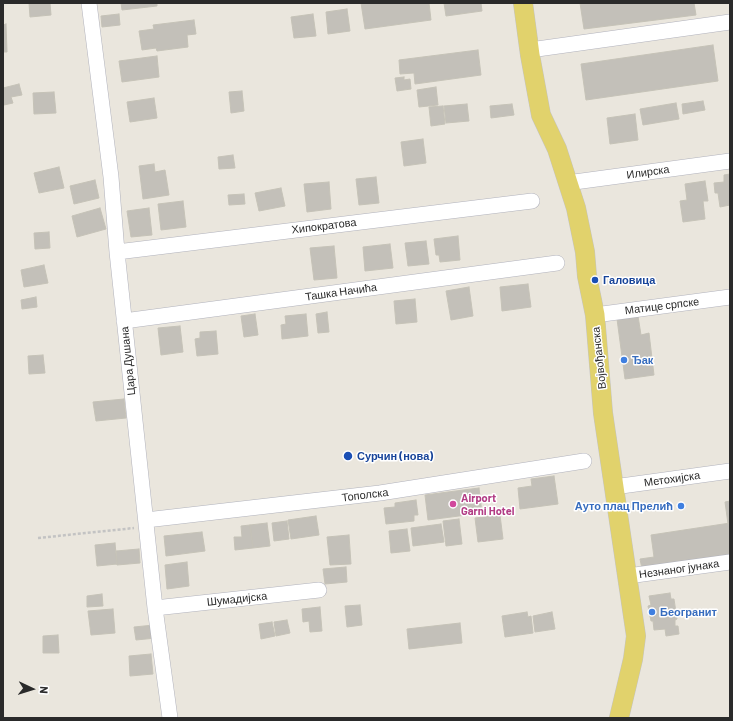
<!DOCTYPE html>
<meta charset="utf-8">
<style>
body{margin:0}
#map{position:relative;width:733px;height:721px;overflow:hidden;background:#eae6dd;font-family:Barlow,sans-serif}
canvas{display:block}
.frame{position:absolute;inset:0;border:4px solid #2a2a2a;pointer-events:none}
.north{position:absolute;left:12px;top:669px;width:40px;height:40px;-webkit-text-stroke:3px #fff;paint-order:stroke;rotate:94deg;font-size:11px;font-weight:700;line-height:16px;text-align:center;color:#2a2a2a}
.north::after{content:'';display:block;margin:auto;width:14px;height:18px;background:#2a2a2a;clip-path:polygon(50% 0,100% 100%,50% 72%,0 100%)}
</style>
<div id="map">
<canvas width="733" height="721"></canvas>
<div class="frame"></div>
<div class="north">N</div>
</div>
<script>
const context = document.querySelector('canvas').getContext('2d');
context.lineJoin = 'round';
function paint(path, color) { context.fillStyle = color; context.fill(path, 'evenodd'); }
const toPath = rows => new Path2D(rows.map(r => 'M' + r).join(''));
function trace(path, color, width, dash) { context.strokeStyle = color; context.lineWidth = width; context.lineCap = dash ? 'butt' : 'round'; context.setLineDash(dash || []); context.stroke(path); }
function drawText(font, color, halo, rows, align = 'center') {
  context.font = font + ' Barlow,sans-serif'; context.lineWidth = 3; context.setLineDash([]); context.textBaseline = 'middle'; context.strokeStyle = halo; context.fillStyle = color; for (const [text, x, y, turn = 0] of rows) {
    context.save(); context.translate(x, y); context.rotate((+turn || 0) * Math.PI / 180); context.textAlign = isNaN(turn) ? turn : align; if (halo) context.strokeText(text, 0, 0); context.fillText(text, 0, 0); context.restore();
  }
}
const building = toPath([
 [29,3,50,3,51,15,30,17,29,3],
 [121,3,157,3,157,6,122,10,121,3],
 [361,3,429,3,431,20,365,29,361,3],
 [444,3,481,3,482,11,446,16,444,3],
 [580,3,694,3,696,15,584,29,580,3],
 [347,9,350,31,328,34,326,12,347,9],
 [119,14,120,25,102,27,101,16,119,14],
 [313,14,316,36,294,38,291,17,313,14],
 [194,20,196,34,187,35,188,47,157,51,156,48,142,50,139,31,154,29,153,25,194,20],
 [6,24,7,52,3,52,3,25,6,24],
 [713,45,718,81,586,100,581,64,713,45],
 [478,50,481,75,415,84,414,73,400,74,399,60,478,50],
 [157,56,159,77,122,82,119,61,157,56],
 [404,77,404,80,410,79,411,89,397,91,395,78,404,77],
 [19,84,22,95,11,97,13,103,4,105,3,88,19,84],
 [436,87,438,105,419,107,417,90,436,87],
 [242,91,244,111,231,113,229,92,242,91],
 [54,92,56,113,34,114,33,93,54,92],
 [154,98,157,118,130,122,127,102,154,98],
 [703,101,705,110,683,114,682,104,703,101],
 [676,103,679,119,643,125,640,109,676,103],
 [467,104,469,121,446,123,444,106,467,104],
 [512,104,514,115,491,118,490,106,512,104],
 [443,106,445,124,431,126,429,107,443,106],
 [635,114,638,140,610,144,607,118,635,114],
 [423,139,426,163,404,166,401,142,423,139],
 [233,155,235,168,219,169,218,157,233,155],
 [154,164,155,172,165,170,169,195,143,199,139,166,154,164],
 [59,167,64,188,39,193,34,173,59,167],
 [730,174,730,205,720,207,718,193,715,193,714,183,724,182,724,175,730,174],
 [376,177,379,203,359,205,356,179,376,177],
 [95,180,99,198,74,204,70,186,95,180],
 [705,181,708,201,703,201,705,219,683,222,680,201,687,200,685,184,705,181],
 [329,182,331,209,307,212,304,184,329,182],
 [281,188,285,206,259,211,255,193,281,188],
 [244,194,245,204,229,205,228,195,244,194],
 [183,201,186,227,161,230,158,204,183,201],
 [100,208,106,229,77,237,72,216,100,208],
 [149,208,152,235,131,237,127,211,149,208],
 [49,232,50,248,35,249,34,233,49,232],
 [458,236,460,260,440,262,439,255,436,255,434,239,458,236],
 [426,241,429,264,408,266,405,243,426,241],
 [390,244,393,268,365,271,363,247,390,244],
 [334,246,337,278,314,280,310,248,334,246],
 [44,265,48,283,24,287,21,270,44,265],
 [528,284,531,307,502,311,500,287,528,284],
 [469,287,473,316,451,320,446,291,469,287],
 [36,297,37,307,22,309,21,300,36,297],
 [415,299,417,322,396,324,394,301,415,299],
 [327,312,329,332,318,333,316,314,327,312],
 [255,314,258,335,244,337,241,316,255,314],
 [306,314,308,336,282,339,281,325,286,324,285,316,306,314],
 [638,316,641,335,649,333,654,375,625,379,617,319,638,316],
 [180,326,183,352,161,355,158,328,180,326],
 [216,331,218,354,197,356,195,339,200,338,200,332,216,331],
 [43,355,45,373,29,374,28,356,43,355],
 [124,399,126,418,96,421,93,402,124,399],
 [554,476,558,504,520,509,518,488,532,486,531,479,554,476],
 [479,488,482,513,428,520,425,495,479,488],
 [416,500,418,515,414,515,414,521,386,524,384,508,395,507,395,503,416,500],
 [730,501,730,523,728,524,725,502,730,501],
 [500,515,503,539,478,542,475,518,500,515],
 [316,516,319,535,291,539,288,520,316,516],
 [459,519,462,544,446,546,443,521,459,519],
 [287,521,289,539,274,541,272,523,287,521],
 [267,523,270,546,253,548,250,525,267,523],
 [730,523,730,557,642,569,640,559,654,557,651,535,730,523],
 [441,524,444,542,413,546,411,528,441,524],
 [250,525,253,548,235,550,234,537,242,537,241,526,250,525],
 [407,529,410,551,391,553,389,531,407,529],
 [202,532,205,551,166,556,164,536,202,532],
 [349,535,351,564,330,565,327,537,349,535],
 [115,543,117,564,97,566,95,545,115,543],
 [139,549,140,563,117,565,116,551,139,549],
 [187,562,189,586,167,589,165,565,187,562],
 [346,567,347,582,325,584,323,569,346,567],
 [670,593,671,599,674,599,677,619,675,620,675,626,678,626,679,634,666,636,665,629,654,630,653,621,651,621,648,606,651,605,649,596,670,593],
 [102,594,103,606,87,607,87,596,102,594],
 [360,605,362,625,347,627,345,606,360,605],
 [320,607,322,631,310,632,309,621,303,622,302,609,320,607],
 [113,609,115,633,91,635,88,611,113,609],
 [527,612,528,617,531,616,533,633,505,637,502,616,527,612],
 [552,612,555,629,535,632,533,616,552,612],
 [287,620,290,633,276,636,274,622,287,620],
 [272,622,275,636,261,639,259,624,272,622],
 [460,623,462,643,409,649,407,629,460,623],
 [154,625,156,638,136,640,134,627,154,625],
 [58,635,59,653,43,653,43,636,58,635],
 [151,654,153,674,130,676,129,656,151,654]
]);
paint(building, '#c3c0b9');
trace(building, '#c5c2b7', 1);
const minor = toPath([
 [89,3,111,177,117,252,155,608,170,718],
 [530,50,730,22],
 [567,183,730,161],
 [117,252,532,201],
 [595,315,730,297],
 [124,321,557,263],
 [614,487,730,471],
 [146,520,380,493,584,461],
 [628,576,730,562],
 [155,608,319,590]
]);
const major = toPath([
 [523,3,530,55,541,115,557,149,576,208,585,252,587,276,595,315,603,413,636,636,633,659,619,718]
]);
trace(minor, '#b1b2bc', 16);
trace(major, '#c3c3c3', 20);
trace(toPath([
 [38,538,134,528]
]), '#c3c3c3', 2.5, [3, 2]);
trace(minor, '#fff', 15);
trace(major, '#e1d26c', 19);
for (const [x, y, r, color] of [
 [595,280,4,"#1a4fb4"],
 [624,360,4,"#3f7fe0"],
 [348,456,5,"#1a4fb4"],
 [453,504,4,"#d1479c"],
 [681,506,4,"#3f7fe0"],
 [652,612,4,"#3f7fe0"]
]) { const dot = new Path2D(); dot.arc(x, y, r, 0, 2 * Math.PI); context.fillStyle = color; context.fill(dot); trace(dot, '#fff', 1.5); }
drawText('11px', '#2a2a2a', '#fff', [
 ["Илирска",648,172,-8],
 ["Хипократова",324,226,-7],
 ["Ташка Начића",341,292,-8],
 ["Матице српске",662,306,-7],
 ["Војвођанска",599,358,-96],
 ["Цара Душана",128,361,-96],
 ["Метохијска",672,479,-8],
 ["Тополска",365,495,-7],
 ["Незнаног јунака",679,569,-8],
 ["Шумадијска",237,599,-6]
]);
drawText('bold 11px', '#164399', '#fff', [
 ["Галовица",603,280],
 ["Сурчин (нова)",357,456]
], 'left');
drawText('bold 11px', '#366cbe', '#fff', [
 ["Ђак",632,360],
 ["Ауто плац Прелић",673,506,"right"],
 ["Београнит",660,612]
], 'left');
drawText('bold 11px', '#b23c85', '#fff', [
 ["Airport",461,498],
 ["Garni Hotel",461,511]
], 'left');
</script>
